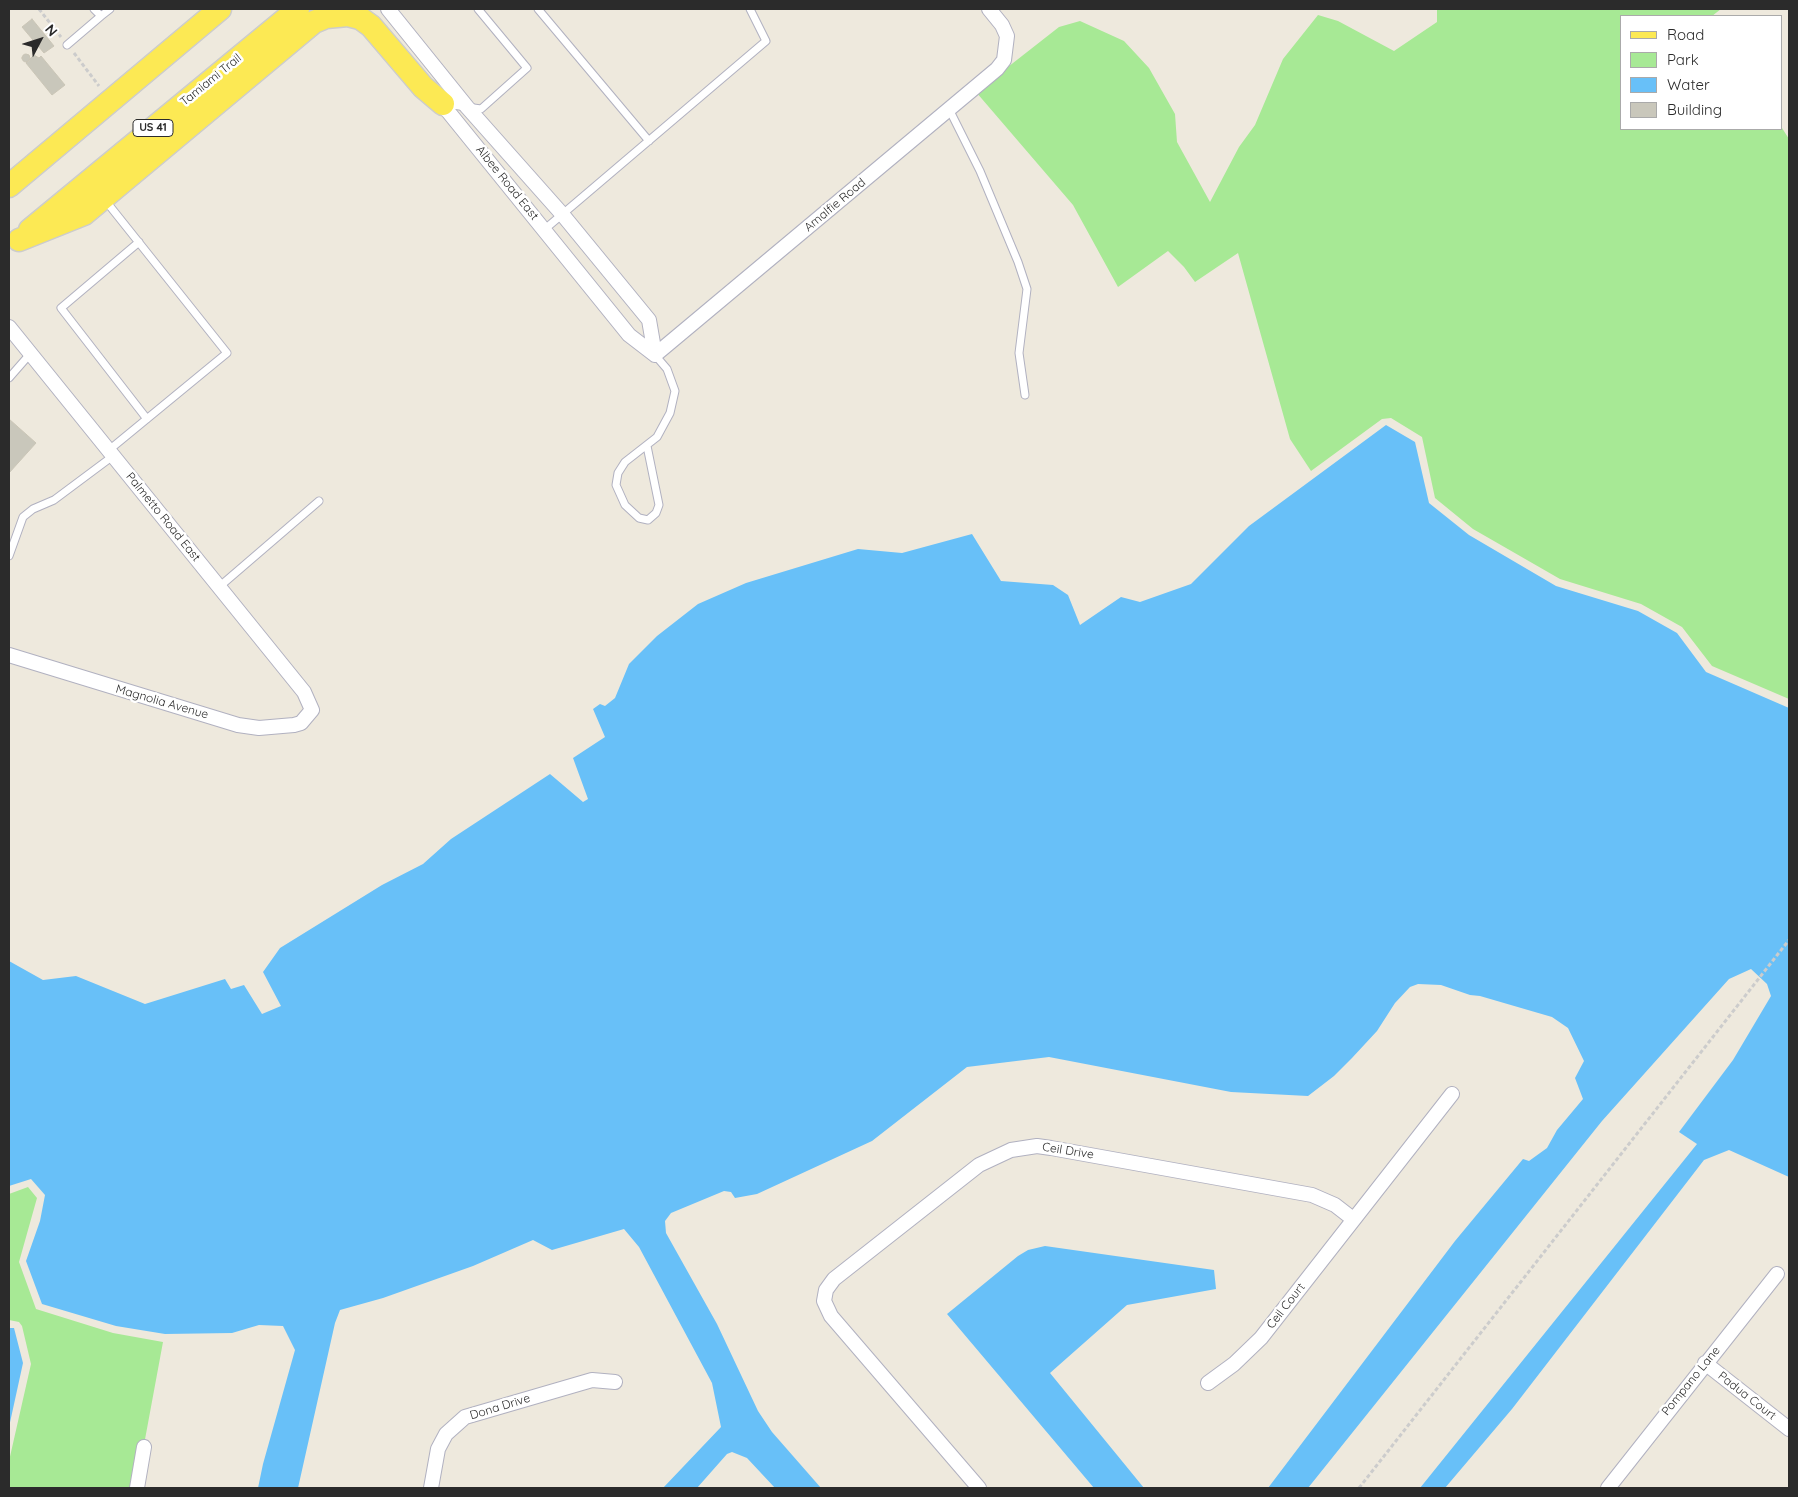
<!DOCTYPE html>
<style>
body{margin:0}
#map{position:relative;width:1798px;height:1497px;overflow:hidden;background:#eee9dd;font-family:Quicksand,sans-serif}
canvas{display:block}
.frame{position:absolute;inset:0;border:10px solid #2b2b2b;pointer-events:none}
.legend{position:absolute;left:1620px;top:15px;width:162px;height:115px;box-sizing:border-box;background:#fff;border:1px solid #aaa;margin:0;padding:6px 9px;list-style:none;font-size:15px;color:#2b2b2b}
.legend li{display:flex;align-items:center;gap:10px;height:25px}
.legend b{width:25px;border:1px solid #aaa}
.north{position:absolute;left:15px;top:15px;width:50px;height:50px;-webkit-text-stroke:4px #fff;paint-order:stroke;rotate:50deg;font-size:14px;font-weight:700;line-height:20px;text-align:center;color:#2b2b2b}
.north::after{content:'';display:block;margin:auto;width:18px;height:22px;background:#2b2b2b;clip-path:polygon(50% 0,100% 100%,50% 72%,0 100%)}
</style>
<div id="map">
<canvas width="1798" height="1497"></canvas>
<div class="frame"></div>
<ul class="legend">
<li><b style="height:6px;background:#fce954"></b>Road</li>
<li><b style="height:14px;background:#a7e995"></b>Park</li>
<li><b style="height:14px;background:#68c0f8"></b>Water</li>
<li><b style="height:14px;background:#c9c7bb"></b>Building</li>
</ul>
<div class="north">N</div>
</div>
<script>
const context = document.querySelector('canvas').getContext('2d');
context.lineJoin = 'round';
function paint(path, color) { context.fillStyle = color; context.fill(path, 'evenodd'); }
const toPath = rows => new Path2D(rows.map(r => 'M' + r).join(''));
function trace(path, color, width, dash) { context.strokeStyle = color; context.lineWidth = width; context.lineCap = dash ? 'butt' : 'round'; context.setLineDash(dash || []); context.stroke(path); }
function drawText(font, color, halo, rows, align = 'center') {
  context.font = font + ' Quicksand,sans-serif'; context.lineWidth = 5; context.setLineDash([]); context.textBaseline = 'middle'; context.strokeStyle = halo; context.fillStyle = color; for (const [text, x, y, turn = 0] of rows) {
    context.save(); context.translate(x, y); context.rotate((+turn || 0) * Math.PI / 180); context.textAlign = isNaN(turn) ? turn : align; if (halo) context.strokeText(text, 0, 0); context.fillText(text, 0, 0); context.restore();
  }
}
paint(toPath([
 [1437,9,1721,9,1712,16,1622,16,1622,129,1782,128,1789,139,1789,699,1712,666,1682,627,1641,604,1560,579,1473,529,1435,498,1422,437,1391,418,1382,419,1311,471,1290,439,1238,253,1195,282,1184,267,1168,251,1118,287,1073,205,976,92,1059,27,1080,21,1124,41,1149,68,1175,114,1177,142,1210,202,1239,147,1255,125,1283,59,1318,15,1338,21,1394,51,1437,22],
 [28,1187,37,1198,19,1262,36,1309,113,1333,163,1342,136,1488,9,1488,9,1461,31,1364,22,1326,19,1322,9,1320,9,1194]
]), '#a7e995');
paint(toPath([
 [1386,425,1415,442,1429,503,1469,535,1556,586,1638,611,1677,633,1706,672,1789,708,1789,1177,1729,1150,1704,1160,1512,1409,1445,1488,1420,1488,1697,1144,1679,1132,1733,1060,1771,996,1767,984,1751,969,1729,979,1602,1121,1308,1488,1268,1488,1455,1241,1523,1159,1529,1161,1547,1148,1557,1130,1583,1099,1575,1078,1584,1061,1568,1028,1552,1017,1480,996,1470,995,1441,985,1418,984,1410,987,1395,1003,1377,1031,1352,1058,1334,1076,1308,1096,1231,1092,1049,1057,967,1067,872,1141,757,1194,735,1198,731,1192,724,1191,671,1213,665,1221,666,1233,717,1324,758,1411,772,1432,821,1488,775,1488,747,1458,732,1452,727,1454,697,1488,663,1488,721,1427,712,1383,639,1247,624,1229,552,1250,533,1240,473,1266,383,1298,340,1310,335,1323,298,1488,258,1488,263,1464,295,1350,283,1326,259,1325,232,1333,165,1334,116,1326,42,1304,26,1261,40,1221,45,1195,31,1179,9,1186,9,961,43,980,76,976,145,1004,225,979,231,989,244,985,262,1014,281,1006,263,972,280,948,382,885,423,864,451,839,550,774,583,802,588,799,573,758,605,737,593,709,600,704,605,706,615,698,629,664,657,636,698,604,746,583,858,549,902,553,972,534,1001,581,1053,585,1068,595,1080,625,1121,597,1140,602,1191,584,1249,526],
 [1045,1246,1214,1270,1216,1289,1127,1305,1050,1373,1144,1488,1094,1488,947,1314,1018,1256,1028,1250],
 [9,1328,14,1328,23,1363,9,1427]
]), '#68c0f8');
const building = toPath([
 [32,19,54,46,44,53,22,27,32,19],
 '22 58a4 4 0 1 1 8 0a4 4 0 1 1-8 0Z',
 [34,55,39,58,41,56,65,85,52,95,26,63,34,55],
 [9,419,36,443,9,473,9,419]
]);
paint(building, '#c9c7bb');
trace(building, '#cac5b6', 1);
const service = toPath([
 [538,9,649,141],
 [101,16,110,9],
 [67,45,101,16,94,9],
 [445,104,481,109,527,68,478,9],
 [949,109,980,171,1018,262,1027,289,1019,353,1025,395],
 [105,200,227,353,109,450],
 [545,229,766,41,750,9],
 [139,242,61,308,147,419],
 [9,378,30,354],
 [647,446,659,505,656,513,648,520,639,518,625,505,616,485,618,473,625,462,657,437,670,413,675,391,667,369,655,355],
 [9,556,23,517,33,509,54,500,113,456],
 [219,587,319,501]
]);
const minor = toPath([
 [388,9,467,107,562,214,649,320,655,355],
 [438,99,629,335,655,355],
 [9,327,304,692,312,710,301,723,294,725,259,728,238,725,9,655],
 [655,355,997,69,1004,60,1007,36,1002,25,989,9],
 [1705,1363,1789,1429],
 [1208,1383,1234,1364,1261,1338,1452,1094],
 [137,1488,144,1447],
 [431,1488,438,1449,446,1434,465,1417,592,1380,615,1382],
 [979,1488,831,1316,824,1301,826,1290,834,1279,979,1165,1011,1150,1037,1146,1051,1148,1312,1195,1335,1205,1353,1219],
 [1608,1488,1777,1274]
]);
const primary = toPath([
 [9,186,220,9],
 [30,230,298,9],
 [19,240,84,214,314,22,326,17,348,15,360,18,371,26,423,87,443,104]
]);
trace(service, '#b1b1c0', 9);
trace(minor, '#b1b1c0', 16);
trace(primary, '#ccc', 25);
trace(toPath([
 [39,9,61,37],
 [74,53,99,86],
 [1359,1488,1789,940]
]), '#ccc', 3, [4, 2.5]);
trace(service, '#fff', 7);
trace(minor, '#fff', 14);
trace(primary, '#fce954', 22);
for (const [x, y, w] of [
 [153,128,40]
]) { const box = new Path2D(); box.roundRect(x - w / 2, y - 8.5, w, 17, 4); context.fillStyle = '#fff'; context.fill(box); trace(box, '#2b2b2b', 1); }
drawText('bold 11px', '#2b2b2b', null, [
 ["US 41",153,128]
]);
drawText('12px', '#2b2b2b', '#fff', [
 ["Tamiami Trail",211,80,-39],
 ["Albee Road East",507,183,51],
 ["Amalfie Road",835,205,-40],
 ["Palmetto Road East",163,517,51],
 ["Magnolia Avenue",162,702,16],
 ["Ceil Drive",1068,1151,9],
 ["Ceil Court",1286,1306,-52],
 ["Pompano Lane",1691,1381,-51],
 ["Padua Court",1747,1396,38],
 ["Dona Drive",500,1407,-17]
]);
</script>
